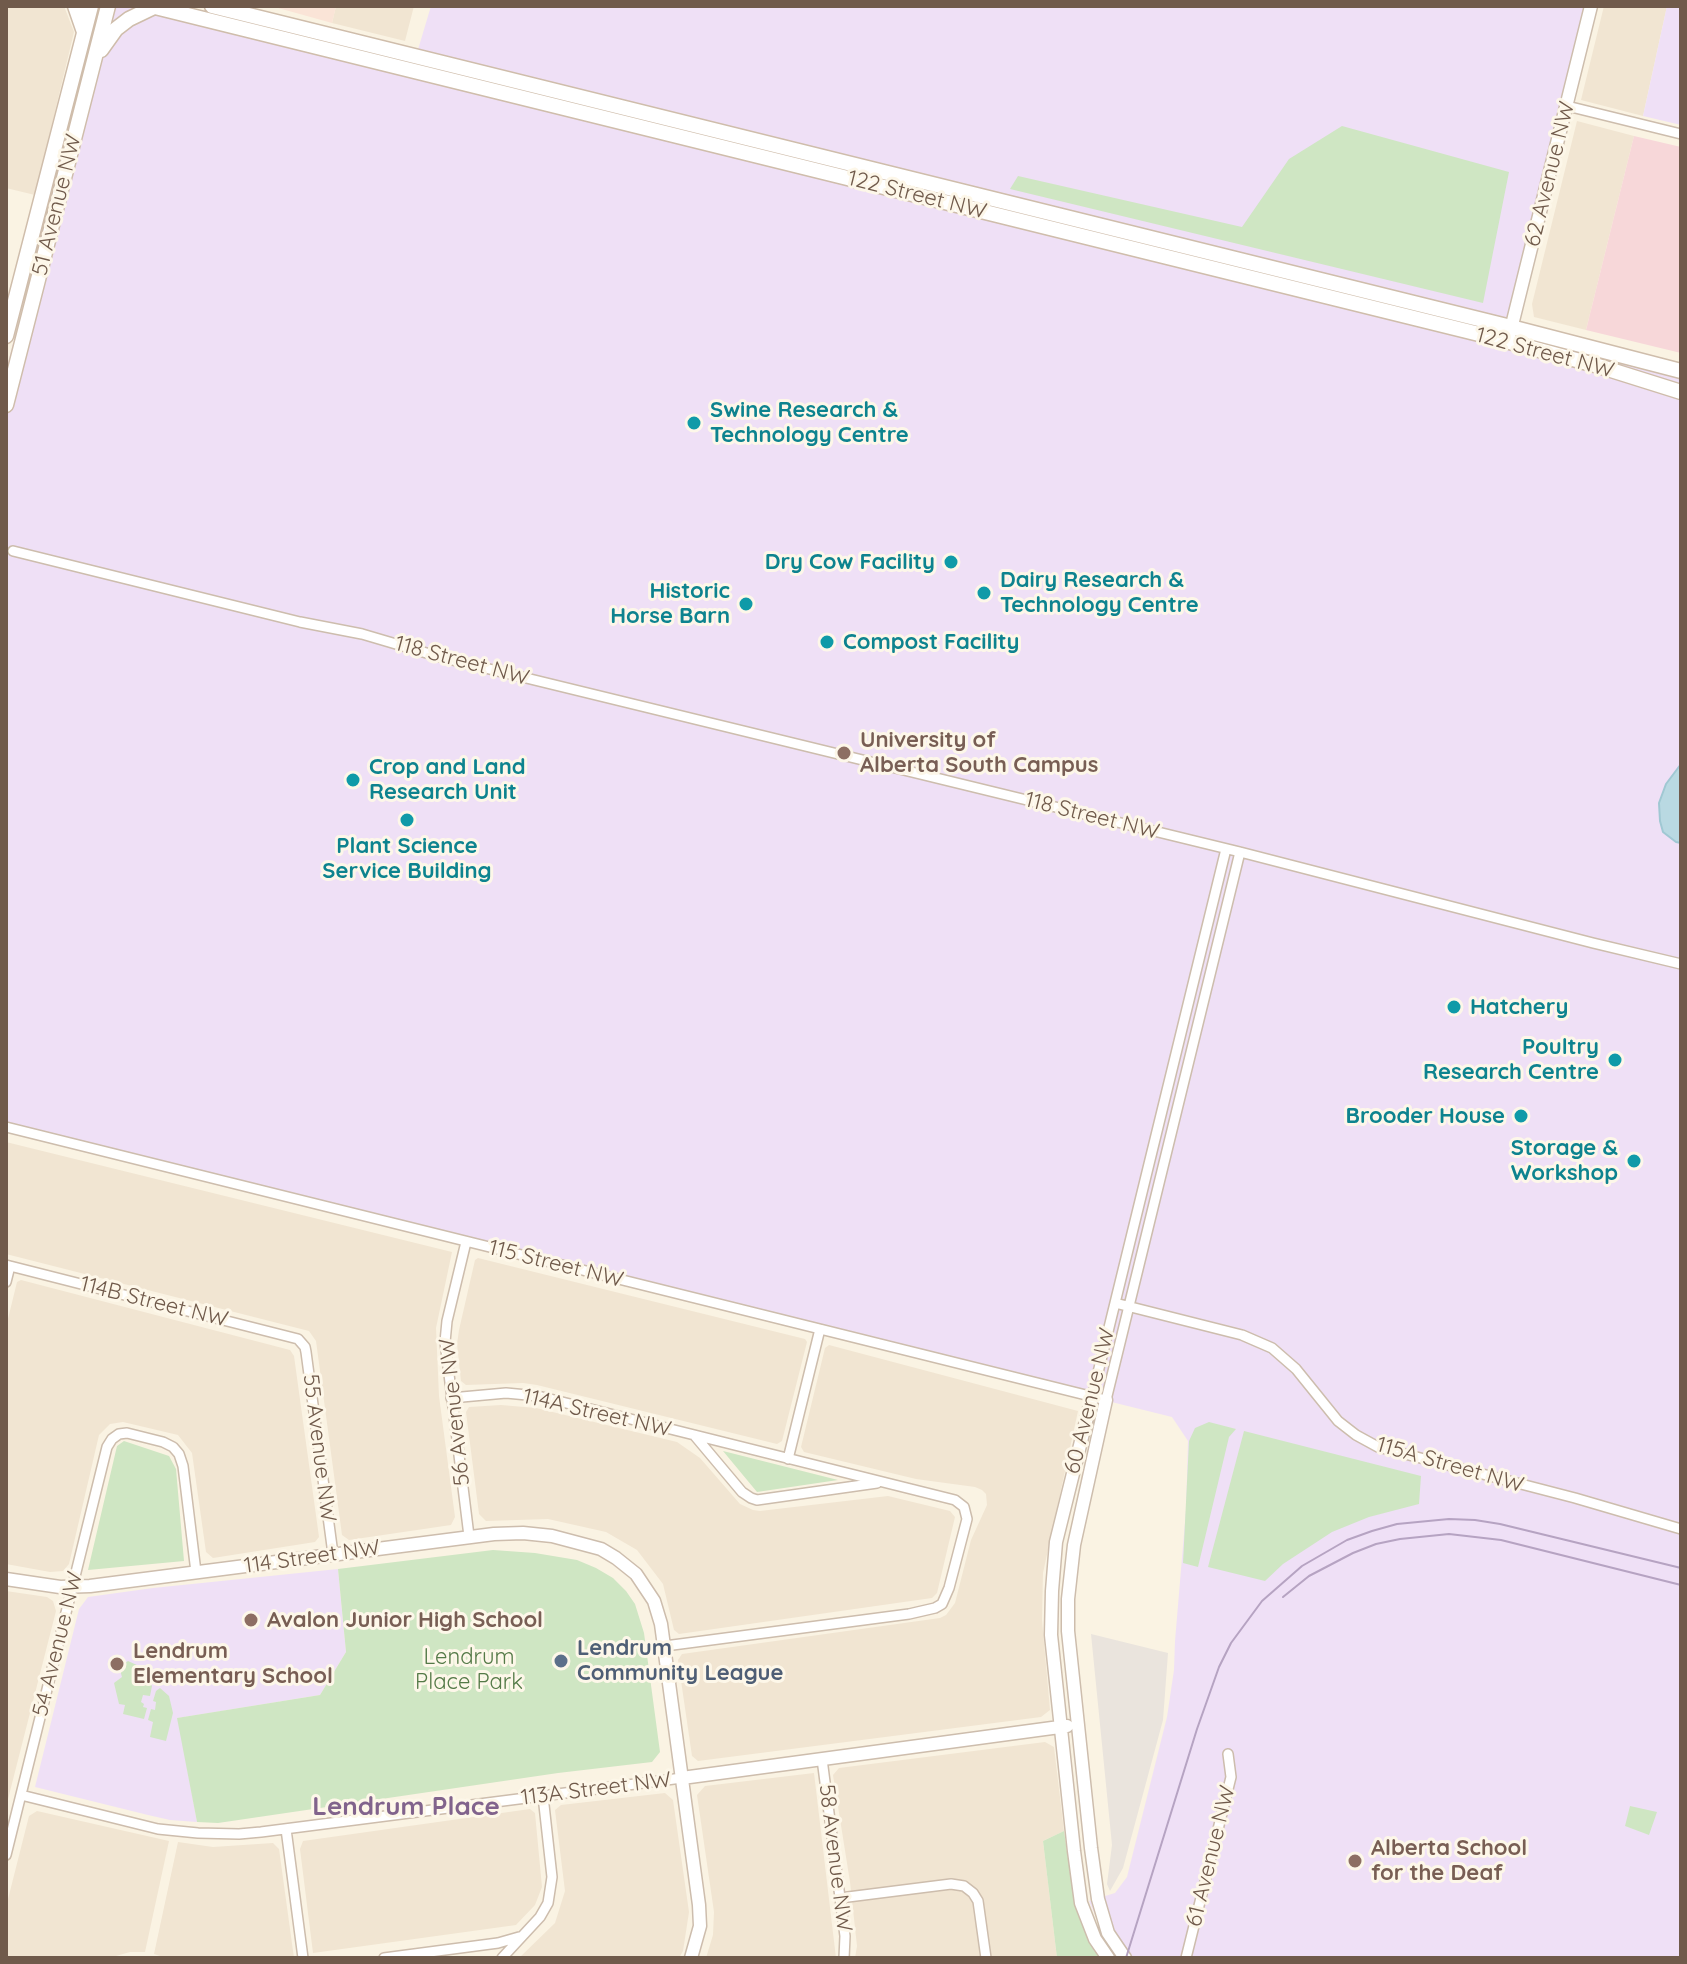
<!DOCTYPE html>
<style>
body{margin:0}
#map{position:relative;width:1687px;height:1964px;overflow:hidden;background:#faf3e3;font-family:Quicksand,sans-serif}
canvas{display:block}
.frame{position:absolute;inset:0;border:8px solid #705a4b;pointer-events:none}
</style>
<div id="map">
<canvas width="1687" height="1964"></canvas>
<div class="frame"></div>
</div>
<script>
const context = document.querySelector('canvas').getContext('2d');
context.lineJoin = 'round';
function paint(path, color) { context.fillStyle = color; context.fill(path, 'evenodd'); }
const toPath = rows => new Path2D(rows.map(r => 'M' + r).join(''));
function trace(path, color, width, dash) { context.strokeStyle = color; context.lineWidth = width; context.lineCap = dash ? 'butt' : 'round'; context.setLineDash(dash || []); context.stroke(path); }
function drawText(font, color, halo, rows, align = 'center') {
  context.font = font + ' Quicksand,sans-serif'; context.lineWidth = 6; context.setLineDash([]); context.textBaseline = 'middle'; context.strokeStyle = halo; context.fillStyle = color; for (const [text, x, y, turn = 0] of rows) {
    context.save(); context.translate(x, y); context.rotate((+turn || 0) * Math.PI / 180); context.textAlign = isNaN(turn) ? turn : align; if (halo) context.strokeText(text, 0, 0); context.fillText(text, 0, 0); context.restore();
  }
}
paint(toPath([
 [6,6,64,6,74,32,35,195,6,188],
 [336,6,414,6,405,41,332,23],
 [1604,6,1667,6,1643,116,1581,100],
 [1577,121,1634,136,1586,330,1534,317,1532,304],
 [6,1142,452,1252,436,1328,439,1396,455,1517,451,1525,349,1540,342,1535,316,1341,309,1331,6,1254],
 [478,1258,805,1339,807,1342,782,1441,777,1444,537,1385,523,1383,466,1385,461,1381,457,1344,459,1330,475,1260],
 [21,1280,290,1350,294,1356,319,1537,315,1542,213,1558,206,1552,192,1453,178,1435,123,1422,110,1424,99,1435,69,1564,63,1571,50,1572,6,1564,6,1327,17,1282],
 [829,1345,1078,1411,1043,1573,1042,1620,1050,1710,1041,1717,698,1761,692,1756,678,1660,682,1654,940,1618,946,1615,955,1603,971,1540,987,1505,986,1494,982,1490,975,1487,916,1479,804,1452,801,1447,825,1348],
 [501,1405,536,1408,677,1442,700,1458,740,1504,753,1510,760,1511,888,1496,950,1511,955,1517,937,1593,932,1598,679,1634,674,1630,663,1584,637,1550,606,1532,548,1519,486,1521,479,1514,466,1412,469,1407],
 [6,1591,47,1597,53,1601,56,1611,6,1807],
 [1045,1742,1054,1747,1064,1831,1043,1841,1057,1958,855,1958,857,1946,850,1882,833,1775,839,1768],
 [814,1773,836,1958,706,1958,713,1935,714,1912,697,1795,705,1786],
 [665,1793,673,1800,689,1912,683,1951,679,1958,519,1958,555,1923,565,1891,555,1810,561,1805],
 [530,1809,535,1813,542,1887,535,1905,516,1925,313,1953,300,1849,303,1841],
 [37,1811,169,1841,145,1952,130,1952,116,1956,115,1958,6,1958,6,1907,29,1816],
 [178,1842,213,1847,273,1843,279,1849,294,1958,166,1958,154,1954]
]), '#f1e5d2');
paint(toPath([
 [271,6,336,6,332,23]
]), '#fae4d7');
paint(toPath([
 [1091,1634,1168,1653,1163,1720,1123,1868,1110,1891,1107,1884,1112,1845]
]), '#eae4dd');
paint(toPath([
 [99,6,181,6,414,63,431,6,1592,6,1510,334,1681,378,1681,1958,1116,1958,1111,1951,1089,1901,1115,1893,1127,1877,1167,1717,1174,1670,1175,1641,1186,1510,1188,1441,1172,1417,6,1128,6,371],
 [1667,6,1681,6,1681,125,1643,116],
 [338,1569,346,1652,320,1695,178,1718,197,1822,170,1820,148,1815,35,1787,79,1609,88,1597,153,1588]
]), '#efe0f6');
paint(toPath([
 [1634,136,1681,147,1681,353,1586,330]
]), '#f7d7d9');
paint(toPath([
 [1342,126,1509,172,1483,303,1010,189,1018,176,1242,227,1289,159],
 [1209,1422,1236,1429,1229,1437,1198,1567,1183,1563,1189,1441,1195,1428],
 [1244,1431,1421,1476,1419,1504,1369,1517,1332,1532,1283,1564,1265,1581,1208,1567],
 [124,1441,169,1456,176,1469,184,1561,88,1570,117,1446],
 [723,1451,838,1480,757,1492],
 [493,1550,535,1553,577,1560,596,1568,613,1578,626,1591,635,1604,644,1633,660,1752,652,1762,558,1773,218,1823,197,1822,177,1718,320,1695,346,1652,338,1569],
 [128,1661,139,1666,138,1678,145,1678,152,1686,150,1696,143,1695,141,1702,144,1704,143,1707,147,1708,144,1719,123,1714,125,1705,119,1704,114,1683,122,1677,120,1670,121,1666],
 [160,1688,169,1696,173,1713,166,1741,150,1737,153,1722,148,1720,151,1709,155,1710,156,1702,153,1701,156,1691],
 [1630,1806,1657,1812,1649,1835,1625,1826],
 [1064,1831,1073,1893,1079,1917,1089,1939,1101,1958,1057,1958,1043,1841]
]), '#cfe6c3');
const water = toPath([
 [1681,764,1681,843,1676,842,1663,832,1660,821,1659,803,1666,784,1681,764]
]);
paint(water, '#b9d9e2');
trace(water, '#a0c8d3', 2);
const minor = toPath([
 [1567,106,1681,134],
 [13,551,300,622,362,634,440,657,1240,852,1593,943,1681,964],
 [6,1127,1106,1400,1240,852],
 [466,1242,447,1321,445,1342,469,1536],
 [6,1265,298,1339,305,1347,306,1352,333,1554],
 [6,1282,10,1266],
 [1115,1303,1242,1335,1272,1348,1296,1369,1338,1421,1356,1435,1378,1447,1575,1498,1681,1529],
 [1092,1397,1226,849],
 [451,1398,506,1393,538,1396,947,1498,955,1500,964,1507,967,1519,949,1588,942,1604,935,1608,909,1614,665,1646],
 [695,1436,742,1492,751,1498,757,1500,877,1483],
 [788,1459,820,1329],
 [822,1759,845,1936,844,1958],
 [21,1795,158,1829,198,1833,239,1834,261,1832,682,1778],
 [286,1829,303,1958],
 [6,1855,107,1447,112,1439,119,1434,127,1433,163,1442,173,1447,179,1454,183,1466,196,1572],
 [840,1898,951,1884,964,1886,973,1893,978,1901,986,1958],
 [384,1958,498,1943,519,1937],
 [502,1958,540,1917,548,1903,552,1877,543,1796],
 [1186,1958,1231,1777,1228,1754]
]);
const tertiary = toPath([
 [1510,333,1591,6],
 [1092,1397,1056,1542,1052,1591,1051,1635,1074,1851,1081,1903,1095,1939,1108,1958],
 [1106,1400,1074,1545,1068,1599,1068,1631,1091,1848,1098,1899,1108,1933,1125,1958],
 [6,1579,60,1587,90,1586,494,1534,523,1533,552,1536,601,1549,616,1558,636,1574,654,1601,661,1624,699,1905,700,1926,691,1958],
 [682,1778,1067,1726]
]);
const secondary = toPath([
 [75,6,84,32],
 [151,6,1487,336,1595,365,1681,392],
 [212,6,1511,327,1681,371],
 [101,50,116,29,129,19,154,7],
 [6,336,91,6],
 [6,405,108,6]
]);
trace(minor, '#cdbdad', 12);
trace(tertiary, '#cdbdad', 15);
trace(secondary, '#cfbdab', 17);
trace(minor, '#fff', 9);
trace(tertiary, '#fff', 12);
trace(secondary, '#fff', 14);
trace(toPath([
 [1283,1597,1309,1576,1353,1553,1376,1544,1400,1539,1449,1534,1501,1540,1681,1585],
 [1126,1958,1197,1729,1219,1667,1231,1643,1262,1601,1302,1566,1347,1540,1372,1531,1397,1524,1449,1519,1475,1520,1500,1524,1681,1568]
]), '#b6a3c2', 2);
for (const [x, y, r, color] of [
 [694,423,8,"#0f9aa8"],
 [951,562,8,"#0f9aa8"],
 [984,593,8,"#0f9aa8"],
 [746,604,8,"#0f9aa8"],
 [827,642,8,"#0f9aa8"],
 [844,753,8,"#8d6e63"],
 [353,780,8,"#0f9aa8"],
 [407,820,8,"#0f9aa8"],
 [1454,1007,8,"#0f9aa8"],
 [1615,1060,8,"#0f9aa8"],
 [1521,1116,8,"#0f9aa8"],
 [1634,1161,8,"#0f9aa8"],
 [251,1620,8,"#8d6e63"],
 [561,1661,8,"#5c6f8a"],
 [117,1664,8,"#8d6e63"],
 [1355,1861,8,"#8d6e63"]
]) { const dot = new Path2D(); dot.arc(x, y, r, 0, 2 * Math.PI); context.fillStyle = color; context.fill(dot); trace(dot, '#fdf7e9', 3); }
drawText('22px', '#705a4b', '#fdf7e9', [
 ["62 Avenue NW",1550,174,-76],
 ["122 Street NW",917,195,14],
 ["51 Avenue NW",57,205,-76],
 ["122 Street NW",1545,353,15],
 ["118 Street NW",462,661,15],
 ["118 Street NW",1092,816,14],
 ["115 Street NW",556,1264,14],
 ["114B Street NW",154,1302,14],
 ["60 Avenue NW",1090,1401,-76],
 ["56 Avenue NW",455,1412,-96],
 ["114A Street NW",597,1413,13],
 ["55 Avenue NW",319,1448,83],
 ["115A Street NW",1450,1465,16],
 ["114 Street NW",312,1557,-8],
 ["54 Avenue NW",58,1644,-76],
 ["113A Street NW",596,1789,-7],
 ["61 Avenue NW",1211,1856,-76],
 ["58 Avenue NW",835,1858,83]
]);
drawText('bold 22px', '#0d838f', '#fdf7e9', [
 ["Swine Research &",710,410],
 ["Technology Centre",710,435],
 ["Dry Cow Facility",935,562,"right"],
 ["Dairy Research &",1000,580],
 ["Technology Centre",1000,605],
 ["Historic",730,591,"right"],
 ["Horse Barn",730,616,"right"],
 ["Compost Facility",843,642],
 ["Crop and Land",369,767],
 ["Research Unit",369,792],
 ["Plant Science",407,846,"center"],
 ["Service Building",407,871,"center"],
 ["Hatchery",1470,1007],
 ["Poultry",1599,1047,"right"],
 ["Research Centre",1599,1072,"right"],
 ["Brooder House",1505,1116,"right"],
 ["Storage &",1618,1148,"right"],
 ["Workshop",1618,1173,"right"]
], 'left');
drawText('bold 22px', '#785e54', '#fdf7e9', [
 ["University of",860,740],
 ["Alberta South Campus",860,765],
 ["Avalon Junior High School",267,1620],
 ["Lendrum",133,1651],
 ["Elementary School",133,1676],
 ["Alberta School",1371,1848],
 ["for the Deaf",1371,1873]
], 'left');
drawText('bold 22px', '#4e5e75', '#fdf7e9', [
 ["Lendrum",577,1648],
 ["Community League",577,1673]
], 'left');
drawText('22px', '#547a47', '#fdf7e9', [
 ["Lendrum",469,1657],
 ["Place Park",469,1682]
]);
drawText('bold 26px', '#81638c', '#fdf7e9', [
 ["Lendrum Place",406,1807]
]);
</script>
